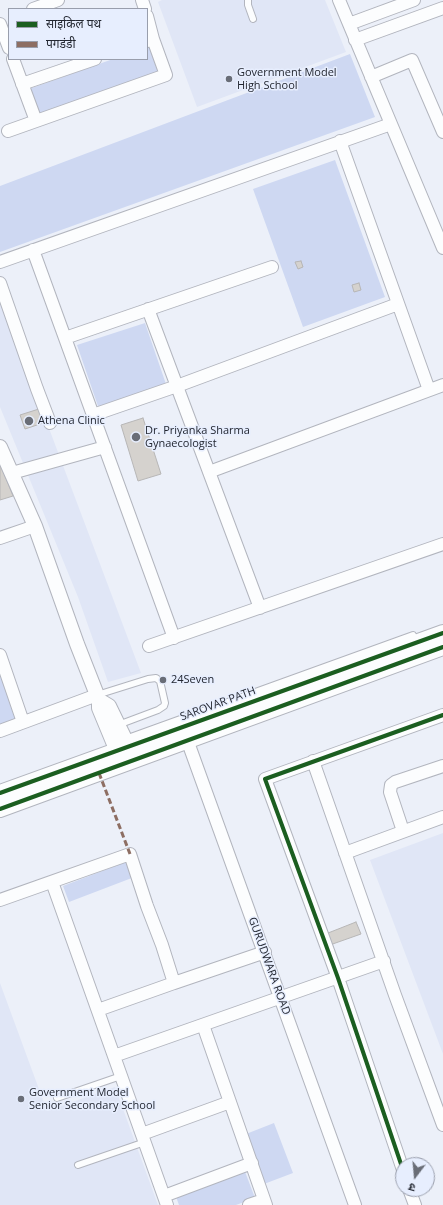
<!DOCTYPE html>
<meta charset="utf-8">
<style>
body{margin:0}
#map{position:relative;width:443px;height:1205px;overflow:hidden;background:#ecf0f9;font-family:"Open Sans","Noto Sans Devanagari",sans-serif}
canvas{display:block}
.legend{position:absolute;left:8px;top:8px;width:140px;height:52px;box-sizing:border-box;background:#e7eefe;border:1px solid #999eac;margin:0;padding:5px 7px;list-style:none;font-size:12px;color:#232731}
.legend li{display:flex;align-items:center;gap:8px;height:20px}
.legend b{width:20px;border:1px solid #999eac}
.north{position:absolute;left:395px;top:1157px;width:40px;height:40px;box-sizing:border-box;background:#e7eefe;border:1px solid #999eac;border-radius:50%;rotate:196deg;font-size:11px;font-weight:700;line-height:16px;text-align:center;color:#232731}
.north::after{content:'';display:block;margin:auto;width:14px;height:18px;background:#696d77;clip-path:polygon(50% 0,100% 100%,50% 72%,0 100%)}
</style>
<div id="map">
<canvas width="443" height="1205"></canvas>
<ul class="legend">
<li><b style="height:5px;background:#1b5e20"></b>साइकिल पथ</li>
<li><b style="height:5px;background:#8d6e63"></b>पगडंडी</li>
</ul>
<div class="north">उ</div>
</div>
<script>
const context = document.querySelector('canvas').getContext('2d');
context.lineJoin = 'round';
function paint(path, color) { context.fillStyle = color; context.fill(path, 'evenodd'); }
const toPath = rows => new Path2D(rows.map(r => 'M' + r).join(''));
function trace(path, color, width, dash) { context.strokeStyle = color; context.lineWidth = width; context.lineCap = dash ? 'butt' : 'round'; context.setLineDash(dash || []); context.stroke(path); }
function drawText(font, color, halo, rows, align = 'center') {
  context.font = font + ' "Open Sans",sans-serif'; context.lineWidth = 3; context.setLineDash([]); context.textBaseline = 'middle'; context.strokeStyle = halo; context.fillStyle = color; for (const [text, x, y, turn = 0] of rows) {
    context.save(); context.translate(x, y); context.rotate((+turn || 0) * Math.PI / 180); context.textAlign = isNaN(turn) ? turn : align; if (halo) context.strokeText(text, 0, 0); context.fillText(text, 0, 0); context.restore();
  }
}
paint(toPath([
 [162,0,325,0,346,52,197,107,158,2],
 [0,298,141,673,108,682,78,597,0,407],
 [443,833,443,1054,370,860],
 [0,983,47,1111,115,1087,158,1205,0,1205]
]), '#e0e6f6');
paint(toPath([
 [149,46,158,73,38,115,29,89,113,59,147,59,147,47],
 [350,54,375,117,0,252,0,186],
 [335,160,385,297,303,327,253,189],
 [145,323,168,390,100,412,77,345],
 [0,671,17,719,0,725],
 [131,860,137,876,69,902,63,886],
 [274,1123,293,1173,264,1184,246,1134],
 [244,1169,255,1198,236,1205,179,1205,175,1194]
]), '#ced8f2');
const building = toPath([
 [301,261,303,267,298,269,295,262,301,261],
 [359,283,361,290,354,292,352,285,359,283],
 [42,408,46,422,25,429,20,415,42,408],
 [143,418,161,474,138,481,121,425,143,418],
 [0,463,13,496,0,500,0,463],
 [356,922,361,934,327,946,323,935,356,922]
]);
paint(building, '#d5d2ce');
trace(building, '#b7b6b6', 1);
const service = toPath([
 [248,0,248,5,253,19],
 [97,695,148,679,156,678,160,681,165,703,164,706,158,710,118,725],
 [125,739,413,635],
 [57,1098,121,1076],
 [78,1165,145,1142]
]);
const minor = toPath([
 [142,0,145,9],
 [339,0,443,248],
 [33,9,58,0],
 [147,16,153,39],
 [0,24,9,48],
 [349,24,414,0],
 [355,40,443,8],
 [13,59,36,121],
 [371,77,412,60,443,132],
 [22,84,95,59],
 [8,131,166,75,153,39,147,41],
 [340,141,429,390],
 [33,250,174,638],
 [0,262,391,124],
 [0,283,37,389,50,423],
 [148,309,260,608],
 [65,338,272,267],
 [93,415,177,386,398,304],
 [209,472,443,385],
 [12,473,105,447],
 [0,538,35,526],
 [149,646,443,544],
 [0,655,23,722],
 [0,731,97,695],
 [185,734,355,1205],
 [313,761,395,995,443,1125],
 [403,831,390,792,391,785,395,782,443,766],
 [345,853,443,817],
 [52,882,167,1205],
 [0,900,130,854,147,906,162,945,174,983,98,1010],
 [174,983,265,952],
 [203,1025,266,1205],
 [114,1056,384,961],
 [142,1134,230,1102],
 [403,1170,338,978,265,779,443,715],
 [409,1189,415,1205],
 [164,1196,252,1163],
 [249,1205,264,1200]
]);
const tertiary = toPath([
 [0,447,35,526,77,644,99,700,99,708,121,761],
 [99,700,109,706,125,739,132,756]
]);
const secondary = toPath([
 [0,793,443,633],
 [0,809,443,647]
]);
trace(service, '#b2b5be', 8);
trace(minor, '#b2b5be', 14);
trace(tertiary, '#b2b5be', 16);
trace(secondary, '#b2b5be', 18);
trace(service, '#fcfdfe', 6);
trace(minor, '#fcfdfe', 12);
trace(tertiary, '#fcfdfe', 14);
trace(secondary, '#fcfdfe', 16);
trace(toPath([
 [99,773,130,854]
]), '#8d6e63', 3, [6, 3]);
trace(toPath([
 [0,793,443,633],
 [0,809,443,647],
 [403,1170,338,978,265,779,443,715]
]), '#1b5e20', 4);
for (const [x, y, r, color] of [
 [229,79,4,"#696d77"],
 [29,421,5,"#696d77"],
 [136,437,5,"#696d77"],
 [163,680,4,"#696d77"],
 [21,1099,4,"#696d77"]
]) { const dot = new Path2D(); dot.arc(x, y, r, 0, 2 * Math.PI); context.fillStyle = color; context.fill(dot); trace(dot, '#e7eefe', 1.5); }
drawText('11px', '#232731', '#e7eefe', [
 ["Government Model",237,73],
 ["High School",237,86],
 ["Athena Clinic",38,421],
 ["Dr. Priyanka Sharma",145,431],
 ["Gynaecologist",145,444],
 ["24Seven",171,680],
 ["Government Model",29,1093],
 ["Senior Secondary School",29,1106]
], 'left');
drawText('11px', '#232731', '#e7eefe', [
 ["SAROVAR PATH",218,704,-20],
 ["GURUDWARA ROAD",269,966,70]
]);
</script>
